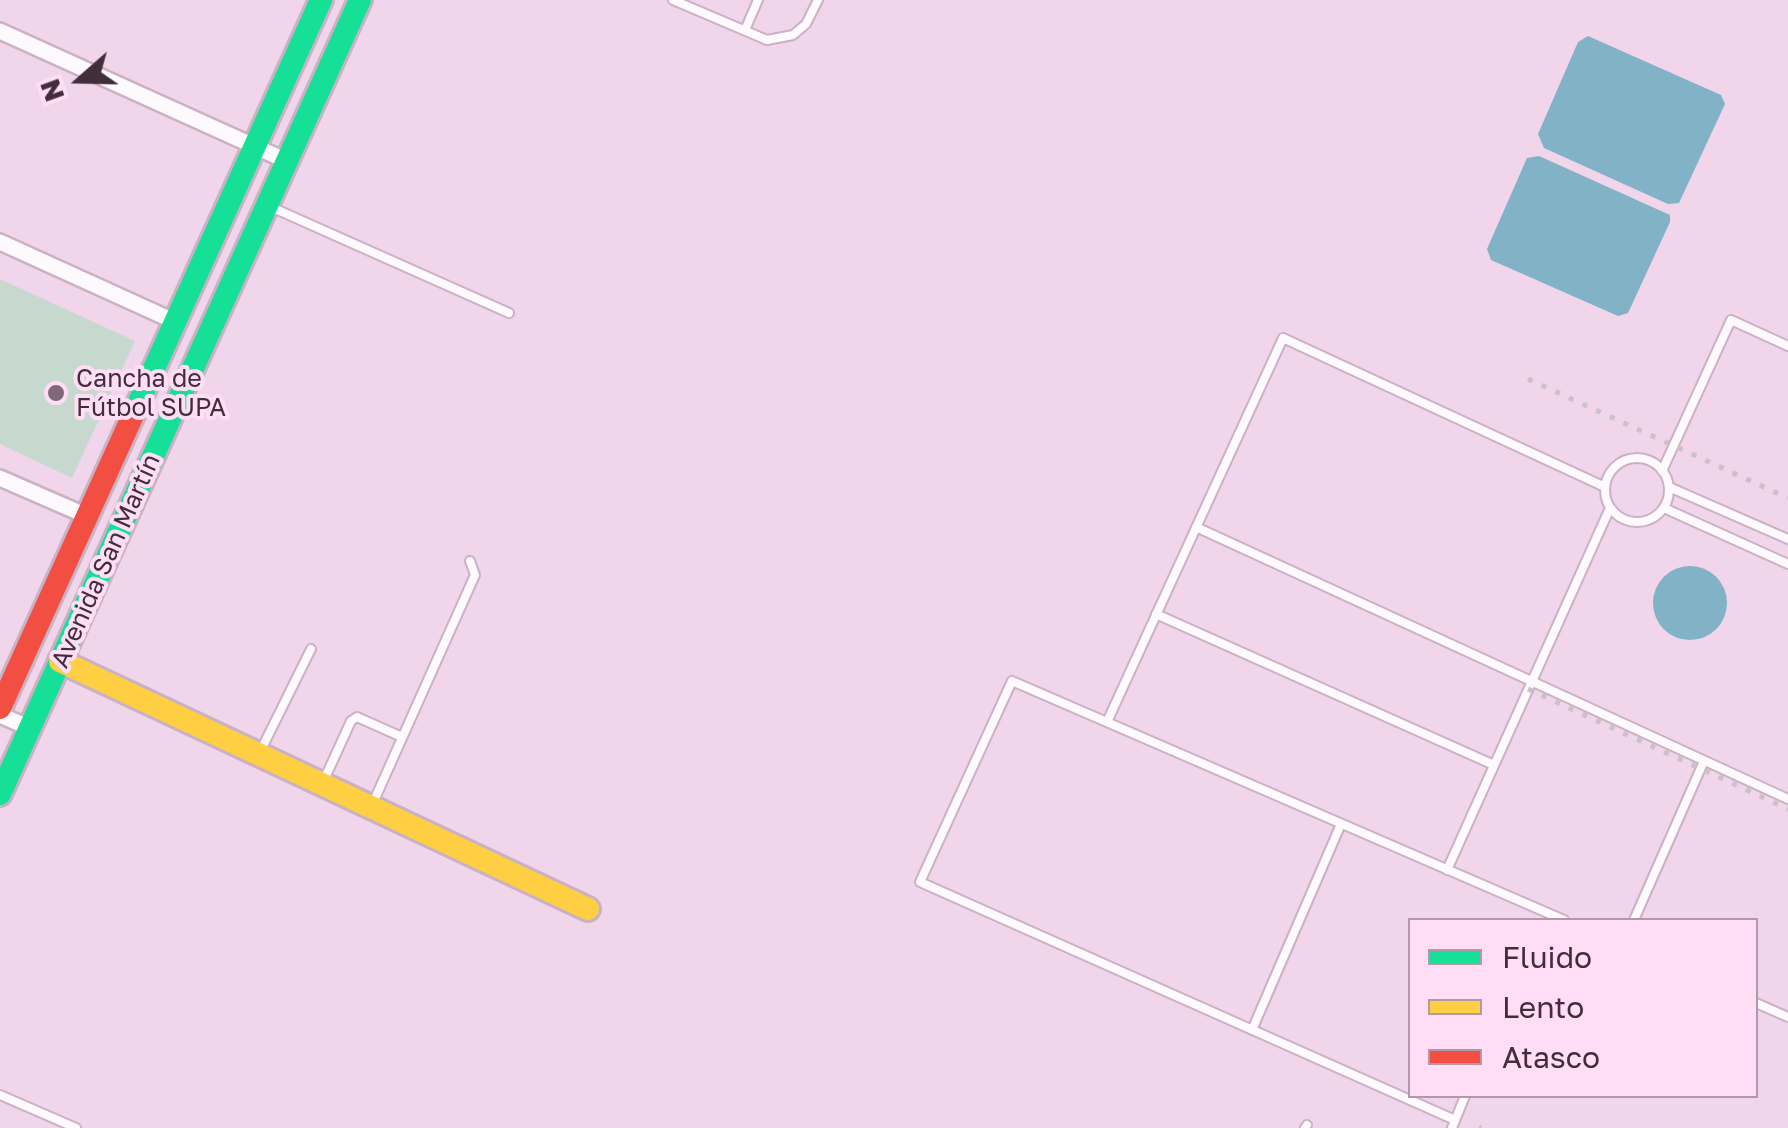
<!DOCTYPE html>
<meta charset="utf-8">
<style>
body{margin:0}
#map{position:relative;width:1788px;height:1128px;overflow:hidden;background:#f1d5ea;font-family:"Golos Text",sans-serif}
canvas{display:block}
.legend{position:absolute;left:1408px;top:918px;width:350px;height:180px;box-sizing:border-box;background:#feddf5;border:2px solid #b397ab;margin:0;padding:12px 18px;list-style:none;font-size:30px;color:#422d3d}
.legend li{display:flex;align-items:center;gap:20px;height:50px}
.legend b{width:50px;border:2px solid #b397ab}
.north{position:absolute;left:30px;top:30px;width:100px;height:100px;-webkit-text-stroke:8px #feddf5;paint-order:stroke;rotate:250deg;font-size:28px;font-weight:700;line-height:40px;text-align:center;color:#422d3d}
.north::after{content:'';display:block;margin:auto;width:35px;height:45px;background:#422d3d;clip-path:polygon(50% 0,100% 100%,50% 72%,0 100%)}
</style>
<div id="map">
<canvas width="1788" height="1128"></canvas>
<ul class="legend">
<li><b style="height:12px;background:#16e098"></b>Fluido</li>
<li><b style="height:12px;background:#ffcf43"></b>Lento</li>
<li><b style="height:12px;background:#f24e42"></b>Atasco</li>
</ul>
<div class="north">N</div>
</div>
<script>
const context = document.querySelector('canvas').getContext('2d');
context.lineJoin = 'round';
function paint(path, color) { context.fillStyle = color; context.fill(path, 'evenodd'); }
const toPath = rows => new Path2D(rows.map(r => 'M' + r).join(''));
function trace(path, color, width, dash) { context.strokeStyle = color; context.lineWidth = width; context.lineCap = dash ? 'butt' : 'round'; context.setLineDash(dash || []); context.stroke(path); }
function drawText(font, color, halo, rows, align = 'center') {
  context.font = font + ' "Golos Text",sans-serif'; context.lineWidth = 8; context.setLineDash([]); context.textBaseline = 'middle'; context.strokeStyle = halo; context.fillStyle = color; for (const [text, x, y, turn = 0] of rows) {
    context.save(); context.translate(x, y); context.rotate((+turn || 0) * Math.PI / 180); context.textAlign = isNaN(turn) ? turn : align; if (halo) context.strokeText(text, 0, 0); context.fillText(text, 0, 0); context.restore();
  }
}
paint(toPath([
 [0,279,135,341,72,478,0,444]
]), '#c7d9ce');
paint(toPath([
 [1588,36,1721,95,1725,104,1679,203,1668,204,1544,148,1538,134,1578,42],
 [1539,156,1670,215,1670,222,1628,313,1618,316,1491,260,1487,249,1527,158],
 '1653 603a37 37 0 1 1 74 0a37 37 0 1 1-74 0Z'
]), '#82b2c6');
const lane = toPath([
 [673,0,767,40,793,35,806,24,818,0],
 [745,30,758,0],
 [271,207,509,313],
 '1605 490a32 32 0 1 1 64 0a32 32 0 1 1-64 0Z',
 [1662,471,1731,320,1788,346],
 [1669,487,1788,539],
 [1664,508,1788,564],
 [1196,527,1788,799],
 [1156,614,1494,765],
 [1107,722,1283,338,1605,487],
 [261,750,311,649],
 [324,780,351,721,357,717,402,737],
 [373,803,475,575,470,561],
 [1447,870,1610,508],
 [1634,920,1704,761],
 [1756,1003,1788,1017],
 [1252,1030,1341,824],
 [0,1095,76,1128],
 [1455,1120,920,882,1012,681,1564,920],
 [1305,1128,1307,1125],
 [1452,1128,1465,1096]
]);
const street = toPath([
 [0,31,287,161],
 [0,242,176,322],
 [0,478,87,516],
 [0,715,30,728]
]);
const fast = toPath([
 [133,415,321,0],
 [0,794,360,0]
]);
const slow = toPath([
 [60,661,588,909]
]);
const jam = toPath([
 [0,708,133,415]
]);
trace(lane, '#c8b2c3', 12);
trace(street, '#c8b2c3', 20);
trace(fast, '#c8b2c3', 28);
trace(slow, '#c8b2c3', 28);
trace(jam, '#c8b2c3', 28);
trace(toPath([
 [295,203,389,0],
 [88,653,284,229]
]), '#e4dbe2', 2.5, [5, 8]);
trace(lane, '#fdf9fc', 8);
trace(street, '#fdf9fc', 15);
trace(fast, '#16e098', 22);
trace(slow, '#ffcf43', 22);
trace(jam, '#f24e42', 22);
trace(toPath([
 [1528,379,1788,498],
 [1528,689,1788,809],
 [1479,1127,1481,1128]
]), '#cac2c8', 5, [5, 10]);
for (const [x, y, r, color] of [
 [56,393,10,"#7f687a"]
]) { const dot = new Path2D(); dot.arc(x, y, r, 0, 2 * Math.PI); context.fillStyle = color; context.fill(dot); trace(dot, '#feddf5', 4); }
drawText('25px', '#422d3d', '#feddf5', [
 ["Cancha de",76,379],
 ["Fútbol SUPA",76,408]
], 'left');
drawText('25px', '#422d3d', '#feddf5', [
 ["Avenida San Martín",106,561,-66]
]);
</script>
